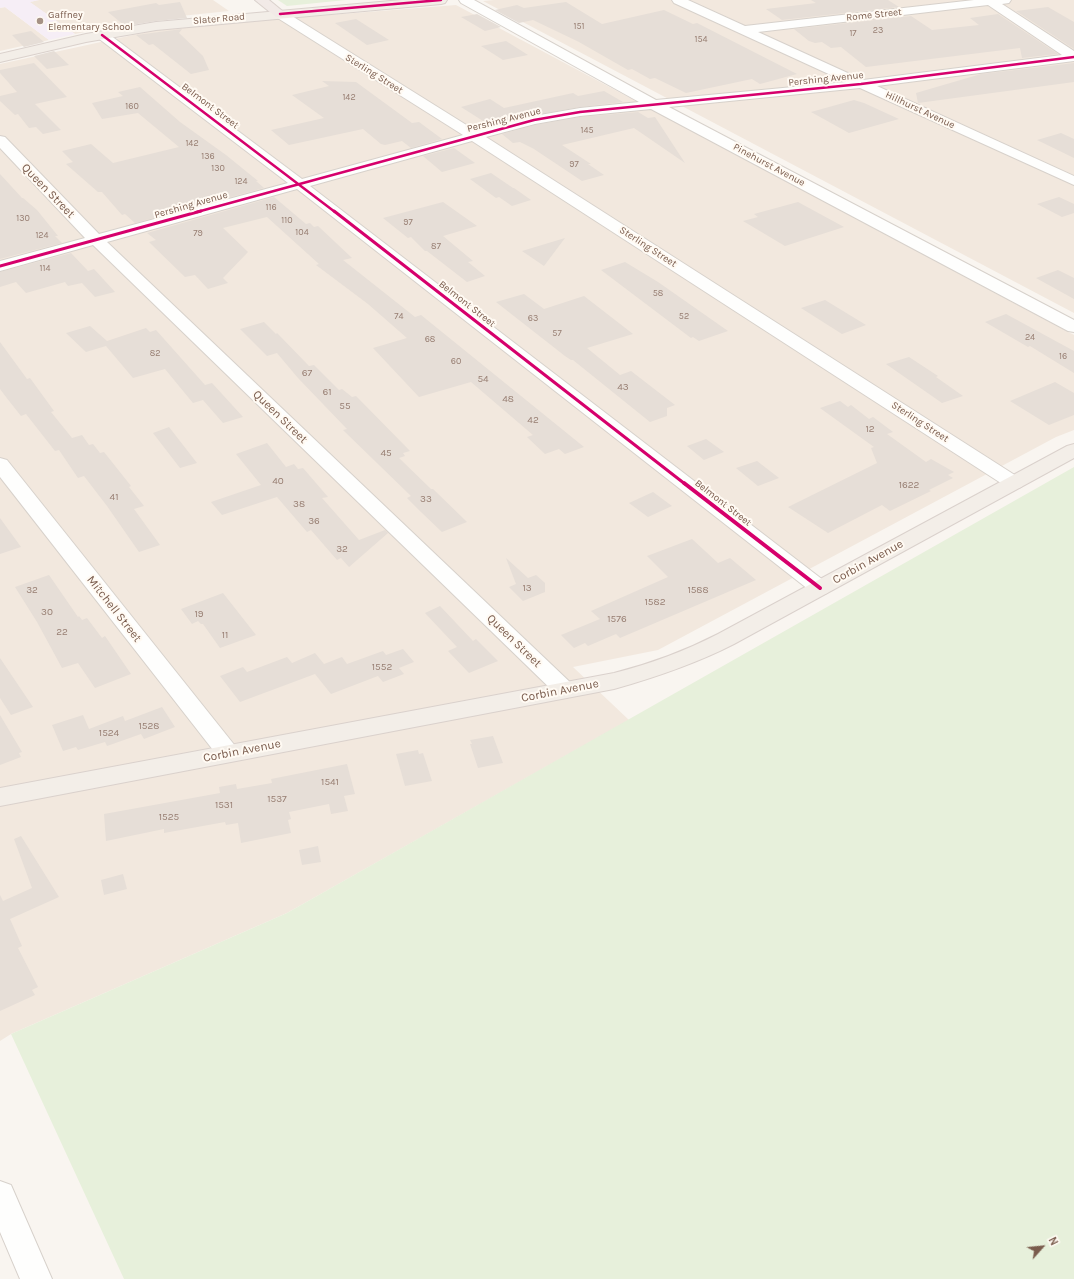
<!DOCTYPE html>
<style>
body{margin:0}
#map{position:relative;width:1074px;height:1279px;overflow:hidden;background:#f9f5f0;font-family:Karla,sans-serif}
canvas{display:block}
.north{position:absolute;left:1022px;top:1227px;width:40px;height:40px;-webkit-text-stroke:3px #fffaf3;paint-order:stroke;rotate:63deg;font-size:11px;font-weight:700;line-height:16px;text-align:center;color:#7a5c4d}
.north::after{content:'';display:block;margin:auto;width:14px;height:18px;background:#7a5c4d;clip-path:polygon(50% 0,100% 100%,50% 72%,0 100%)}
</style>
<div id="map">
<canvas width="1074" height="1279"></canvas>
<div class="north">N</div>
</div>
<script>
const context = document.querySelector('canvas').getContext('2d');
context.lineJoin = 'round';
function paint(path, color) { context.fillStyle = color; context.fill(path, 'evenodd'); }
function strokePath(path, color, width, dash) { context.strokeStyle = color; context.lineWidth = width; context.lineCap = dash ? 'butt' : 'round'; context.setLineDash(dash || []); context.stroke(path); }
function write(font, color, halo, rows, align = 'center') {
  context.font = font + ' Karla,sans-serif'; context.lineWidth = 4; context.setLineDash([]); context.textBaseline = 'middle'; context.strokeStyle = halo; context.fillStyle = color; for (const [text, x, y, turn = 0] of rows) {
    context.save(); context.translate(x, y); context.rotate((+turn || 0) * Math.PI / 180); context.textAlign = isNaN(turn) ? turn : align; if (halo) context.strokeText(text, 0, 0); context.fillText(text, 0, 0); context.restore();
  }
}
const residential = new Path2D(`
 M39 0H213L229 11 142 20 75 34 29 2Z
 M494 0H1074V313L483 1Z
 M456 5 1074 335V430L1056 437 658 650 573 667 629 720 287 913 11 1034 0 1041V64L165 28Z
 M5 7 49 40 0 51V8Z`);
const education = new Path2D(`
 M0 0H39L30 2 75 34 49 40 5 7 0 8Z`);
const green = new Path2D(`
 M278 0H346L287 6Z
 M1074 467V1279H124L11 1034 287 913Z`);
const building = new Path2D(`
 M811 0H888L899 7 782 20 766 9 816 3Z
 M180 2 187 18 156 21 125 26 108 12 156 3 159 5Z
 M566 2 602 24 664 10 693 24 697 23 797 74 760 84 752 79 686 93 655 78 650 79 632 69 628 70 579 42 533 20 519 23 495 10 517 5 524 8Z
 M1048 7 1074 22V49L1016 11Z
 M477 14 501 27 485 31 461 17Z
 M998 14 1058 54 1022 58 1020 48 866 67 841 47 831 48 822 42 815 43 809 41 794 29 911 16 932 30 979 25 970 18Z
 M356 19 389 40 367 45 335 23Z
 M182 29 179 33 203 56 209 70 191 74 153 44 149 45 136 35Z
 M31 31 44 42 24 47 12 35Z
 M506 41 528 55 503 60 481 46Z
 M54 51 69 65 47 69 34 56Z
 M34 63 67 97 35 104 61 130 43 134 36 127 29 128 18 114 15 115 0 101V96L17 92 0 73V70Z
 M1074 63V82L918 103 916 93 981 74Z
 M322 81 356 82 412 123 419 122 442 139 411 148 402 141 385 145 381 144 363 129 289 145 271 130 324 118 292 95 329 86Z
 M140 87 180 122 226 155 258 181H256L264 188 135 223 125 214 122 215 102 192H98L66 164 73 162 62 151 91 144 113 163 179 147 138 113 102 119 92 103 123 96 118 92Z
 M604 91 623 102 580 107 534 115 491 126 461 107 490 99 504 108 573 93 578 96Z
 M854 100 864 103 899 119 849 133 811 112Z
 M638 112 648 118 655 117 685 163 634 128 562 145 591 164H588L604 175 582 181 534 149 520 142 513 143 502 134 535 125 580 117Z
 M1061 133 1074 139V158L1037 140Z
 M454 148 475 163 442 172 423 156Z
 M491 173 513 188H514L531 200 512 206 499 197 496 198 470 179Z
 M0 174 22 198H23L37 210 58 236H55L62 243 0 259Z
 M274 197 306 224 310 223 314 227 318 226 352 258 343 260 415 317 421 315 584 447 565 454 559 449 545 454 527 437 533 435 471 382 419 397 373 348 407 338 368 304 316 265 319 264 267 217 223 228 248 252 223 278 228 283 208 289 195 275 185 277 149 242 156 240 147 233Z
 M1059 197 1074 204V213L1062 217 1037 204Z
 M443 202 477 226 443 236 473 261 468 262 485 276 467 282 427 251H425L411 237 408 238 383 218Z
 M798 202 844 227 785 246 743 221 758 217 754 214Z
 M565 238 544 266 522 251Z
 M71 253 88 271 94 269 115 292 95 297 82 283 68 286 65 282 26 293 16 282 0 287V272Z
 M625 262 658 282 728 331 699 341 693 337 691 338 601 270Z
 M1058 270 1074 278V299L1036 278Z
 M524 294 544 309 584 296 633 334 587 348 620 375 631 371 675 405 667 408V416L650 422 573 360H571L565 356 496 302Z
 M825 300 866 325 842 334 801 308Z
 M1006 314 1074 351V373L1030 346 1028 347 985 322Z
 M264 322 276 334 277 333 309 366 314 365 339 390 342 389 352 397 356 396 410 451 403 453 405 456 399 458 431 489H433L467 522 442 532 421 512 407 498 411 496 343 430 347 429 298 378 277 353 267 356 240 329Z
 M90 326 107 341 146 328 150 332 156 330 205 385 212 383 243 417 223 423 203 400 193 403 165 369 133 378 106 346 86 352 66 333Z
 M0 342 27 379 30 378 54 411 51 412 72 438 82 435 89 445 93 444 100 453 104 452 131 486 129 487 144 506 134 509 160 545 139 552 107 506 84 476 78 478 59 450 55 451 26 414 21 416 6 397 0 389Z
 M909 357 938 376 936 377 963 396 942 403 886 364Z
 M1055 382 1074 393V415L1049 425 1010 401Z
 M840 401 848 407 851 405 869 419 873 417 893 432 887 434 926 462 931 459 954 472 948 475 953 478 929 490 931 491 890 511 882 505 828 533 788 507 877 463 871 448 874 447 820 408Z
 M169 427 197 463 180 468 153 433Z
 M706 439 724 452 704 460 687 446Z
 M267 443 286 467 294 464 298 469 303 468 328 497 322 498 359 540 385 530 388 533 349 567 341 558 337 560 311 530 307 532 277 497 222 515 211 502 261 485 236 454Z
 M757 461 779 478 758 486 736 468Z
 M653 492 672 506 648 517 629 503Z
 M0 518 21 547 0 554Z
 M692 539 718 563 730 558 756 580 620 638 616 634 588 646 585 643 574 648 561 635 600 619 591 611 668 577 647 556Z
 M506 558 528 578 536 575 545 583V592L523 601 509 587 516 584Z
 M49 575 78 617 79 616 82 620 87 618 102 638 105 636 131 674 95 688 78 663 62 668 37 622 15 587Z
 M223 593 256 635 220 648 203 624H201L198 621 192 624 181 609Z
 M440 606 473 641 476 639 498 661 469 673 448 651 457 647 425 613Z
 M403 649 414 662 399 668 404 674 383 682 378 676 331 694 315 674 240 702 220 676 243 667 247 672 287 657 292 663 315 653 324 664 342 657 347 664 383 651 386 655Z
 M0 658 33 707 11 715 0 698Z
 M162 707 175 727 144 739 141 734 107 746 105 742 78 750 76 747 63 751 52 725 83 715 89 729 123 716 125 721Z
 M0 715 22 752 19 753 21 757 0 765Z
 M493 736 503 763 478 768 470 744H472L470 740Z
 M418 750 419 754 423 753 432 781 405 786 396 754Z
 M347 764 355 794 344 796 348 811 331 814 329 804 289 812 291 819 288 820 291 833 241 843 238 823 226 825 225 822 164 833V829L106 841 104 814 220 793 219 787 236 784 237 789 272 783 271 779Z
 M21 836 59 897 10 919 22 946 18 948 38 987 32 990 35 995 0 1011V895L3 901 32 888 14 839Z
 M318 846 321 862 302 865 299 850Z
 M123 874 127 889 104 895 101 880Z`);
const minor = new Path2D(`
 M459 0H474L656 100 846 82 674 3 672 0H688L745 26 974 0H1011L1009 3 1002 4 1074 51V61L877 86 1074 176V185L860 88 669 107 1074 320V332L1068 331 651 109 580 116 535 124 486 137 1021 479 1024 483 1021 487 1014 489 1007 487 472 141 310 186 827 583 831 588 827 593 820 595 813 593 297 189 107 242 573 685 576 690 573 695 565 698 557 695 93 245 0 271V261L85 238 0 148V136L5 137 99 234 288 183 98 38 96 35 98 32H106L302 179 463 135 276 17 274 14 276 11H284L476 131 534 116 580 108 639 102 461 3ZM988 5 1062 55 863 80 758 32Z
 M0 458 7 460 236 747 240 753 236 759 228 761 220 759 0 477Z
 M0 1181 11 1185 52 1279H20L0 1232Z`);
const major = new Path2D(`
 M402 0H447L445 3 441 4 156 30 86 42 0 62V54L86 34 156 22Z
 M1074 444V458L734 644C695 664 656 677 614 689L0 806V788L614 673C650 664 685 651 718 634L1067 446Z`);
const highway = new Path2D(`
 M255 0H269L286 14 284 17H276Z`);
const cyclewayFar2 = new Path2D(`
 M280 14 441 0
 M102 35 335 212
 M197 212 534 120 580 112 861 84 1074 57`);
const cyclewayFar1 = new Path2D(`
 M334 211 685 484
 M0 266 201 211`);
const cycleway = new Path2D(`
 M684 483 820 588`);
const markers = [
 [40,21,4,"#a69286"]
];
const farNumbernames = [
 ["151",579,26],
 ["23",878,30],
 ["17",853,33],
 ["154",701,39],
 ["142",349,97],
 ["160",132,106],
 ["145",587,130],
 ["142",192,143],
 ["136",208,156],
 ["97",574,164],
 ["130",218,168],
 ["124",241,181],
 ["116",271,207],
 ["130",23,218],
 ["110",287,220],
 ["97",408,222],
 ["104",302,232],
 ["79",198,233],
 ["124",42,235],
 ["87",436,246],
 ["114",45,268],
 ["58",658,293],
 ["74",399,316],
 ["52",684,316],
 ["63",533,318],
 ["57",557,333],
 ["24",1030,337],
 ["68",430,339],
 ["82",155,353],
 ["16",1063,356],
 ["60",456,361]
];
const farPoinames = [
 ["Gaffney",48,15],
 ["Elementary School",48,27]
];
const farStreetnames = [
 ["Rome Street",874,15,-6],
 ["Slater Road",219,19,-5],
 ["Sterling Street",374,74,32],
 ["Pershing Avenue",826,79,-6],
 ["Belmont Street",210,106,37],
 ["Hillhurst Avenue",920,110,25],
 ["Pershing Avenue",504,120,-14],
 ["Pinehurst Avenue",769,165,28],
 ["Pershing Avenue",191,205,-16],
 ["Sterling Street",648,247,33],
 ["Belmont Street",467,304,38],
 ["Sterling Street",920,422,33],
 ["Belmont Street",723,503,38]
];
const numberNames = [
 ["67",307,373],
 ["54",483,379],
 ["43",623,387],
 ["61",327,392],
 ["48",508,399],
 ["55",345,406],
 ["42",533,420],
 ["12",870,429],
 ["45",386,453],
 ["40",278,481],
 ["1622",909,485],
 ["41",114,497],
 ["33",426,499],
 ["38",299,504],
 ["36",314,521],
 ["32",342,549],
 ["13",527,588],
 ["32",32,590],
 ["1588",698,590],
 ["1582",655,602],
 ["30",47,612],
 ["19",199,614],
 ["1576",617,619],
 ["22",62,632],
 ["11",225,635],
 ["1552",382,667],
 ["1528",149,726],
 ["1524",109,733],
 ["1541",330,782],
 ["1537",277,799],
 ["1531",224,805],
 ["1525",169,817]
];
const streetNames = [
 ["Queen Street",48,191,46],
 ["Queen Street",280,417,44],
 ["Corbin Avenue",868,562,-29],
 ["Mitchell Street",114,609,52],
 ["Queen Street",514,641,44],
 ["Corbin Avenue",560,691,-11],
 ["Corbin Avenue",242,751,-11]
];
paint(residential, '#f2e8de');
paint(education, '#f6eef6');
paint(green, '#e7f0db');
paint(building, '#e6ded7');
strokePath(minor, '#d7d1cb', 2);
strokePath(major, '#dad1cc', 2);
strokePath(highway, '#dad1cc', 2);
paint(minor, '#fefefd');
paint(major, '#f3eee8');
paint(highway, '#f2eae7');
strokePath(cyclewayFar2, '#d6006c', 2.5);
strokePath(cyclewayFar1, '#d6006c', 3);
strokePath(cycleway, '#d6006c', 4);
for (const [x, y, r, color] of markers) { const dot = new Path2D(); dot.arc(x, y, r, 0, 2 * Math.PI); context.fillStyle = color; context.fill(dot); strokePath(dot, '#fffaf3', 1.5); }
write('9px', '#977e72', null, farNumbernames);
write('10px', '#7a5c4d', '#fffaf3', farPoinames, 'left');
write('10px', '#7a5c4d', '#fffaf3', farStreetnames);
write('10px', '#977e72', null, numberNames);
write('12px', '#7a5c4d', '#fffaf3', streetNames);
</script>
